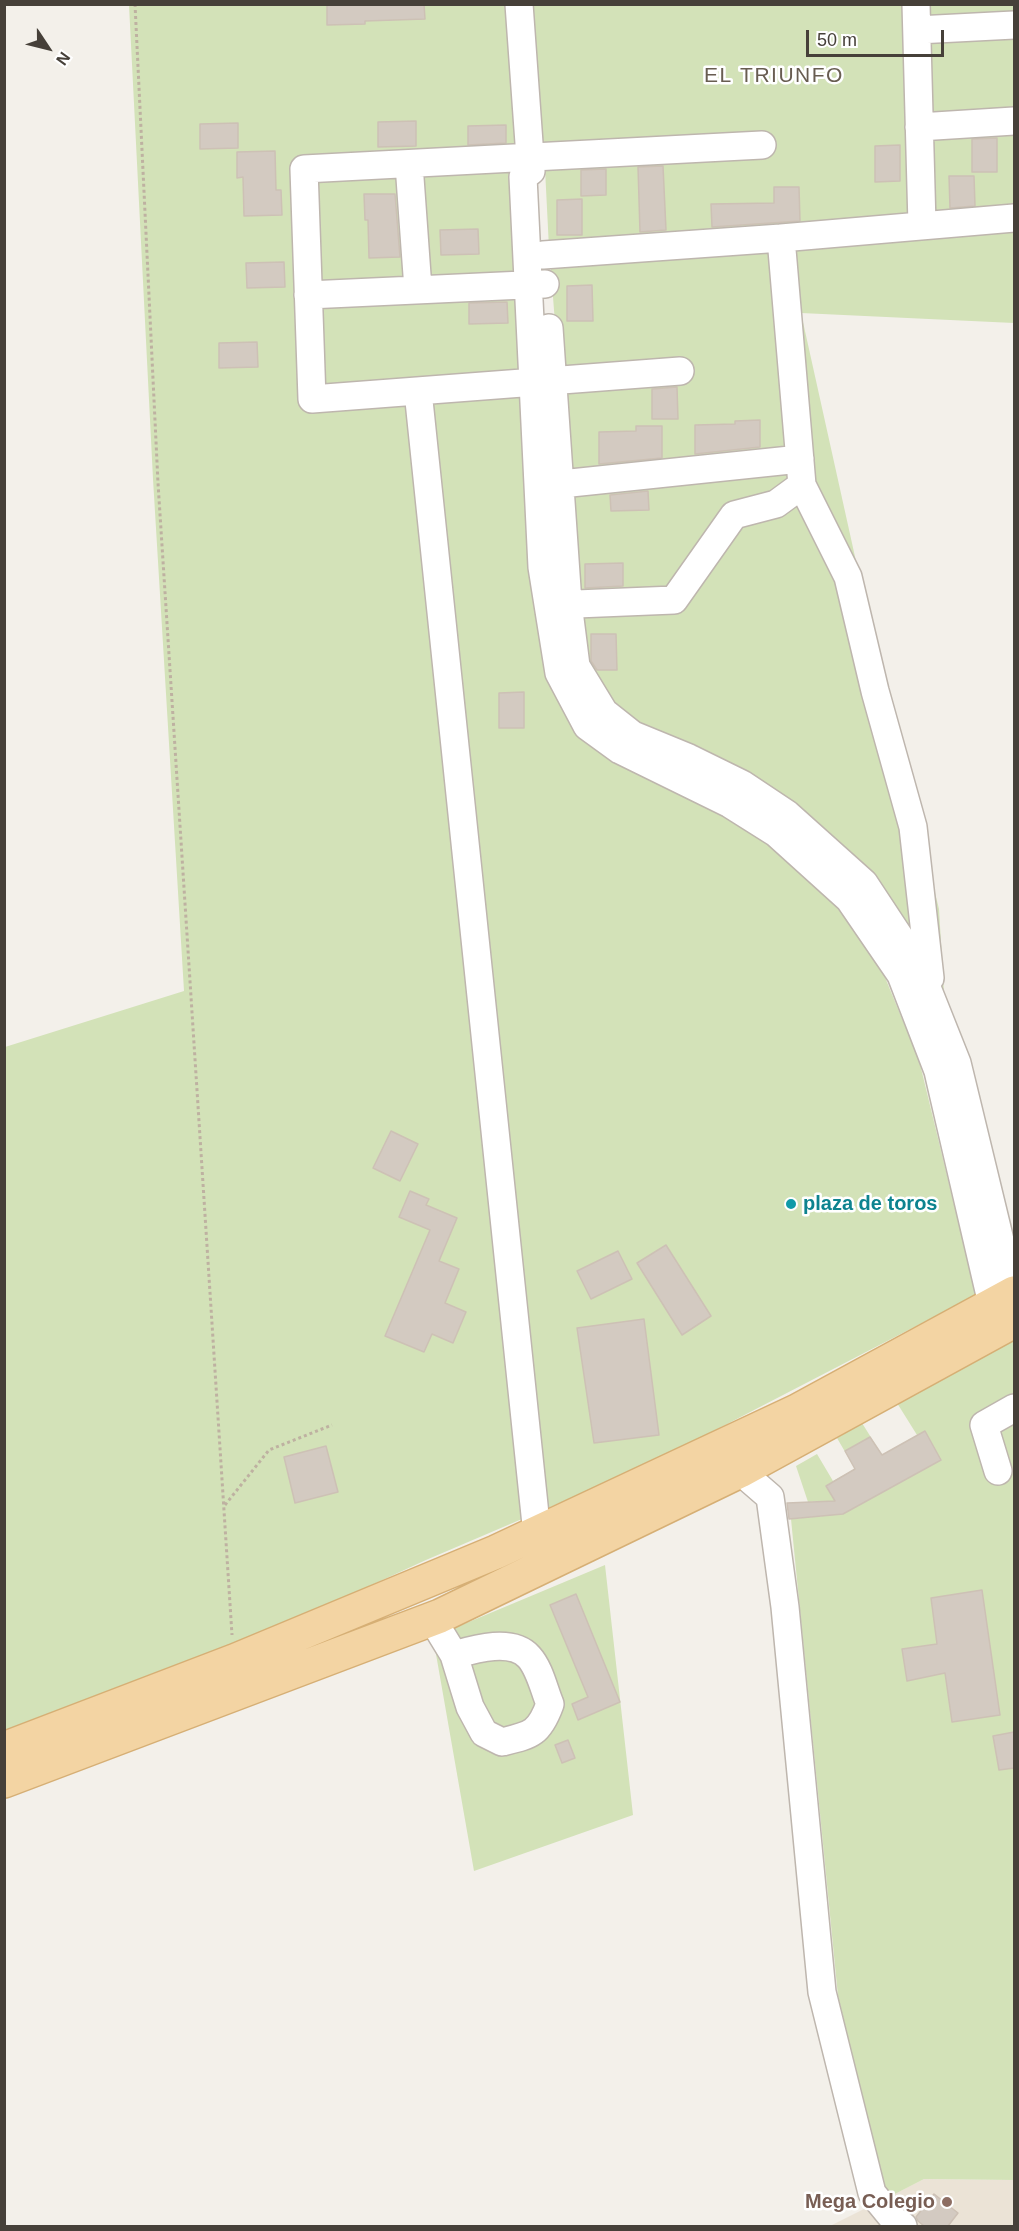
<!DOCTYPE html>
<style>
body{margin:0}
#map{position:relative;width:1019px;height:2231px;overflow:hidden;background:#f3f0ea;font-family:Arial,sans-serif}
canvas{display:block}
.frame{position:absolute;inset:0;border:6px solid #464039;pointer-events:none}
.north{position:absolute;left:18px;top:18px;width:60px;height:60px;-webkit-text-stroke:4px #fff;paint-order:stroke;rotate:125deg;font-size:16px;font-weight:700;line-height:24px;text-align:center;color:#464039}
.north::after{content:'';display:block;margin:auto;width:21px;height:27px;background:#464039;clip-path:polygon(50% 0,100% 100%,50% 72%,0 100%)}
.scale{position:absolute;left:806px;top:30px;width:138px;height:27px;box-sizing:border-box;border:3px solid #464039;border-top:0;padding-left:8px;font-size:18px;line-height:21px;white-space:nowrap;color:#464039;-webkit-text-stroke:4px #fff;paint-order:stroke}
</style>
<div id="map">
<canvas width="1019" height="2231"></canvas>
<div class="frame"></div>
<div class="north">N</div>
<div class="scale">50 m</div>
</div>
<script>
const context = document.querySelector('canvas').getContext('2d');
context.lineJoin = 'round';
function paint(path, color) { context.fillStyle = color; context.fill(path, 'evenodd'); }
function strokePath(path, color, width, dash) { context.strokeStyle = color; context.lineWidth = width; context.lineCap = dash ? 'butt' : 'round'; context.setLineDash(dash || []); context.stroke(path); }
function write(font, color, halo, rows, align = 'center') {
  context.font = font + ' Arial,sans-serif'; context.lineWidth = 5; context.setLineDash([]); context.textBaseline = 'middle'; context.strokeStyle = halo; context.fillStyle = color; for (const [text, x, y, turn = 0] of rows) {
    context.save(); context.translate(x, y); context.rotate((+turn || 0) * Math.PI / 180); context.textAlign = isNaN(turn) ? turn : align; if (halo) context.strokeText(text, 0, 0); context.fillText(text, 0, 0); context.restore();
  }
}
const education = new Path2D(`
 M924 2179 1014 2180V2226H830Z`);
const green = new Path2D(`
 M129 5H514L525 153 290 167 300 297 301 403 522 390 536 620 550 680 716 808 783 853 853 924 882 970 919 1060 976 1295 646 1466 426 1560 226 1652 5 1734V1047L184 991 153 479Z
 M530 5H1014V212L549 248 544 149Z
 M518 166 524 279 422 285 414 169Z
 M405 170 414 285 308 291 299 177Z
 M1014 223V323L801 313 881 674 939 909 944 993 890 906 621 720 587 666 576 608 675 604 736 518 806 487 786 243Z
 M777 244 796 455 567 479 550 258Z
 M520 294 525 381 309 396 310 301Z
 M796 463 798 483 730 511 670 594 575 599 567 488Z
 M1014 1337V2180L924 2179 887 2198 838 1996 791 1519 823 1516 822 1501 808 1502 796 1466 817 1454 833 1481 855 1469 837 1438 862 1423 882 1455 917 1435 897 1403Z
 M605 1565 633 1815 474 1871 433 1637Z`);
const building = new Path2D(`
 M327 4H424L425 19 365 21V24L327 25Z
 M416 121V146L378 147V122Z
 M238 123V148L200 149V124Z
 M506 125V143L468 145V126Z
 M997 138V172H972V139Z
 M900 145V181L875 182V146Z
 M275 151 276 190H281L282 215 244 216 243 177 237 178V152Z
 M663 166 666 230 640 232 638 167Z
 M606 169V195L581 196V170Z
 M949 176H974L975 206 950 208Z
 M774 187H799L800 221 712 227 711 204 774 203Z
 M364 194H395L400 257 369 258 368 220H365Z
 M582 199V235H557V200Z
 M478 229 479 254 441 255 440 230Z
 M284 262 285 287 247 288 246 263Z
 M592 285 593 321H567V286Z
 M507 302 508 323 469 324V303Z
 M257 342 258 367 219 368V343Z
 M677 387 678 419H652V389Z
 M760 420V447L695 454V425L735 424V421Z
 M636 426H662V458L599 464V432L636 431Z
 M648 491 649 510 611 511 610 495Z
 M623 563V586L585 588V564Z
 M591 634H616L617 670H597L591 661Z
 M524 692V728H499V693Z
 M391 1131 418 1144 400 1181 373 1168Z
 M410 1191 429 1199 426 1205 457 1218 439 1261 459 1269 445 1303 466 1312 453 1343 432 1334 424 1352 385 1336 430 1230 399 1217Z
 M666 1245 711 1316 682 1335 637 1263Z
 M618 1251 632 1279 591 1299 577 1271Z
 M644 1319 659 1435 594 1443 577 1328Z
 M925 1431 941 1460 843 1514 789 1519 787 1503 835 1501 826 1486 855 1469 845 1451 870 1437 882 1455Z
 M326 1446 338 1492 295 1503 284 1457Z
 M982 1590 1000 1715 952 1722 945 1673 907 1681 902 1649 937 1644 931 1598Z
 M576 1594 620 1702 578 1720 572 1704 588 1697 550 1605Z
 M1014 1732V1768L999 1770 993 1736Z
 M568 1740 575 1758 562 1763 555 1745Z
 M934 2194 958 2213 948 2226H924L918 2221 916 2217Z`);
const path = new Path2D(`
 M135 4 158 483 232 1635
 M225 1505 269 1450 332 1425`);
const minor = new Path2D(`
 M519 4 531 171
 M916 4 922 225
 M917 30 1014 25
 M919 127 1014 121
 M409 164 418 289
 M531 171 523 177 542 567 559 673 587 726 620 750 730 804 776 833 849 899 901 975 938 1071 992 1304
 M781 238 802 485 848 577 875 691 913 827 930 978
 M543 255 781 238 1014 218
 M308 295 545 284
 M549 328 568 603 576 666 604 712 633 735 689 758 742 784 787 814 864 883 918 965 957 1063 1013 1294
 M680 371 312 399 304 169 762 145
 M418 391 537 1534
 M542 486 800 459
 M552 605 674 600 734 515 776 504 802 485
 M740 1471 770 1497 785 1607 822 1992 872 2193 895 2221 903 2226
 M998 1471 984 1425 1014 1408
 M432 1619 454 1655 470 1707 484 1733 502 1742C531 1735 539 1734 550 1704 544 1690 540 1669 529 1657 512 1638 475 1649 454 1655`);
const major = new Path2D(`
 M4 1749 234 1661 496 1552 797 1411 1014 1293
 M4 1781 440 1616 740 1471 1014 1321`);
const markers = [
 [791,1204,6,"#0f9aa8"],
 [947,2202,6,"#8d6e63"]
];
const cultureNames = [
 ["plaza de toros",803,1204]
];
const educationNames = [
 ["Mega Colegio",935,2202]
];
const neighbourhoodNames = [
 ["EL TRIUNFO",774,76]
];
paint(education, '#ebe3d6');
paint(green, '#d3e2b8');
paint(building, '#d3cac1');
strokePath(building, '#cdc1b5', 1.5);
strokePath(minor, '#beb6ae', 30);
strokePath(major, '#d6af75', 36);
strokePath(path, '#beb1a1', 3, [3, 3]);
strokePath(minor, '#fff', 27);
strokePath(major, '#f3d4a3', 33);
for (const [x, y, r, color] of markers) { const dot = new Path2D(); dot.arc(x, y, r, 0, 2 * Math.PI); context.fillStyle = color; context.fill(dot); strokePath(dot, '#fff', 2); }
write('bold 20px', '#0d838f', '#fff', cultureNames, 'left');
write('bold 20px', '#785e54', '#fff', educationNames, 'right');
context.letterSpacing = '1.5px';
write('21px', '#685d51', '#fff', neighbourhoodNames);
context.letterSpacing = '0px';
</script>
